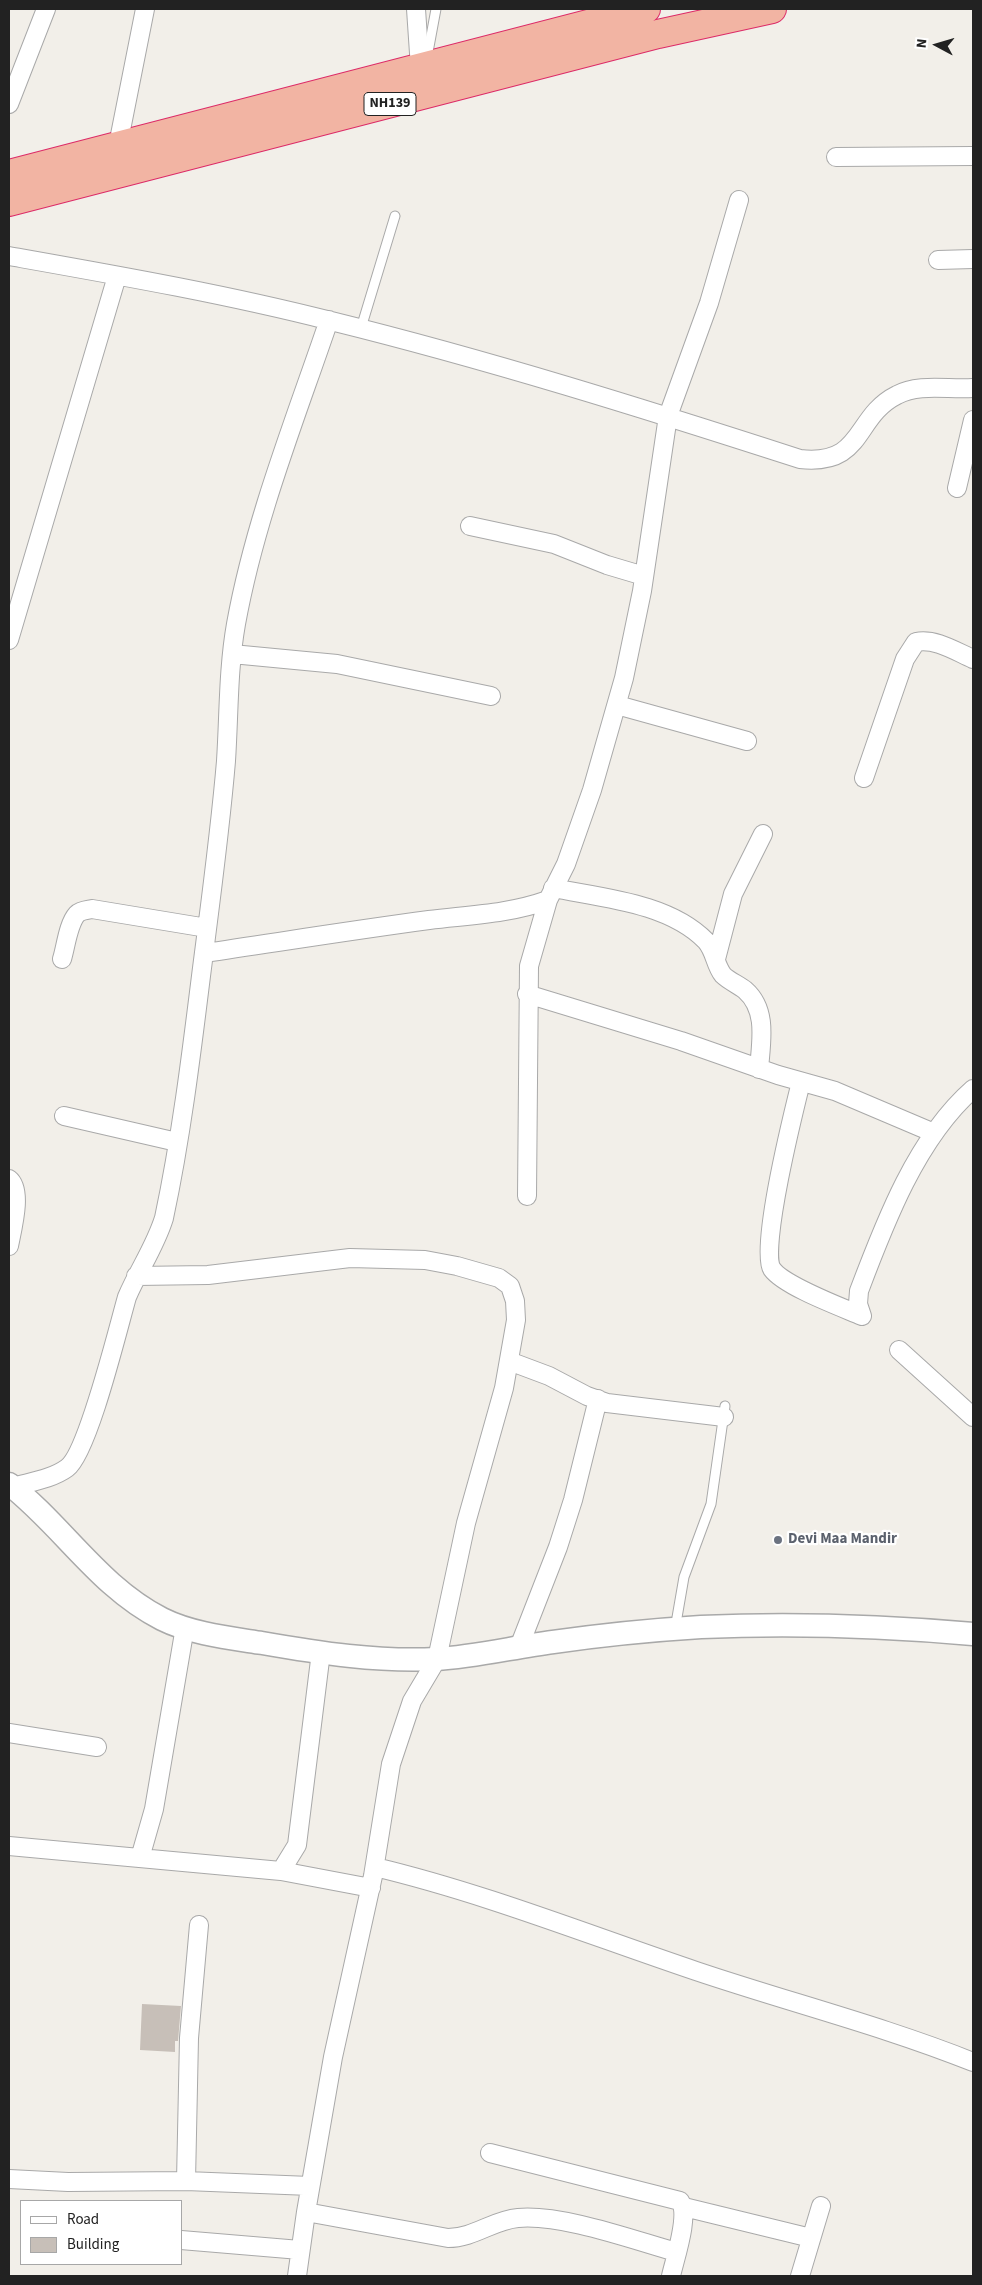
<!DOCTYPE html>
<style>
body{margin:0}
#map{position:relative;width:982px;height:2285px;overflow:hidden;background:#f2efe9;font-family:"Source Sans 3",sans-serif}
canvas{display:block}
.frame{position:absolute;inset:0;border:10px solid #222;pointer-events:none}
.legend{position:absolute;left:20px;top:2200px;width:162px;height:65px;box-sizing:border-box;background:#fff;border:1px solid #a7a7a7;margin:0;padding:6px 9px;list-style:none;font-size:15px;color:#222}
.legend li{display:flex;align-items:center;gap:10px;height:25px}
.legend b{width:25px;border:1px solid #a7a7a7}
.north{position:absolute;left:912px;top:20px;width:50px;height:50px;-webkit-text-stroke:4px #fff;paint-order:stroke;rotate:276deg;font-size:14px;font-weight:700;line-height:20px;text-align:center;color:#222}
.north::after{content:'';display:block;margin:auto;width:18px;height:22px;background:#222;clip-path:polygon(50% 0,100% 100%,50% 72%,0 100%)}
</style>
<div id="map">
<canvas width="982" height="2285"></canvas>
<div class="frame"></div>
<ul class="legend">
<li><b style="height:6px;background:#fff"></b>Road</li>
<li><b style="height:14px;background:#c7bfb8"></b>Building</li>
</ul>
<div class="north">N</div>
</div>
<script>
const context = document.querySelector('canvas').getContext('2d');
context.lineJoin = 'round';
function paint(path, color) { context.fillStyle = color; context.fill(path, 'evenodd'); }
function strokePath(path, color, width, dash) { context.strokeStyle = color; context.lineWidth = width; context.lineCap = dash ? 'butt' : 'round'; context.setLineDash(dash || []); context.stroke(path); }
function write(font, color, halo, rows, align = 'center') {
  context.font = font + ' "Source Sans 3",sans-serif'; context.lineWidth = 4.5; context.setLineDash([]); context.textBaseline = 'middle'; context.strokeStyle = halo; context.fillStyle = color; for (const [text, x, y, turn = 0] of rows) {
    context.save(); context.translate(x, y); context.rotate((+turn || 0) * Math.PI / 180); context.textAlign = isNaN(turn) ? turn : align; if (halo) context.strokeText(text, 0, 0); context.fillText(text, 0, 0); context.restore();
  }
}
const building = new Path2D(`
 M142 2004 181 2006 178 2041H175V2052L140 2050Z`);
const service = new Path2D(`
 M426 63 436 9
 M361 328 395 216
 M675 1629 684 1577 711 1504 725 1406`);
const minor = new Path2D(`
 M416 9 420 68 424 75
 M9 104 46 9
 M118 145 145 9
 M836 157 973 156
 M9 256C116 275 225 294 331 321 489 360 645 409 800 459 865 466 853 417 897 395 919 383 949 390 973 388
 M938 260 973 259
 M957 488 973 420
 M470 526 554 544 607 565 644 576
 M9 640 117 276
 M232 654 337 664 491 696
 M617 705 747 741
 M864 778 905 659 916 642C935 638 955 651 973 659
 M553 888C603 898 669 903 706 941 715 951 715 965 723 975 729 981 739 985 745 990 768 1010 761 1042 759 1069
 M204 953C279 942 354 930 429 920 470 915 509 914 548 900L566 864 592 790 624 678 642 591 668 416 709 303 739 200
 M62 959C66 946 68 924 77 914 81 910 87 910 92 909L207 928
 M716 959 733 894 763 834
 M527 994 681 1041 778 1075 835 1091 934 1133
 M801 1082C794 1110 759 1250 772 1269 784 1286 841 1307 862 1316
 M64 1116 177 1142
 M9 1179C23 1190 12 1230 9 1246
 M527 1196 529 966 548 900
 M136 1276 208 1275 350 1258 425 1260 457 1266 499 1278 510 1286 515 1301 516 1320 504 1388 466 1523 437 1659 412 1701 391 1764 373 1876 333 2057 306 2212 297 2276
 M862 1316 858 1304 859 1291C885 1222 917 1138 973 1089
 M899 1350 973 1417
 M509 1361 549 1376 587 1396 607 1403 724 1417
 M13 1487C30 1482 52 1479 67 1468 88 1453 118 1328 127 1297 139 1269 155 1247 164 1218 181 1138 191 1057 201 976 210 905 220 833 226 761 229 715 228 669 236 624 255 519 295 420 329 320
 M519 1647 558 1547 573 1500 598 1399
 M9 1733 97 1747
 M9 1846 281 1871 297 1845 321 1652
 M140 1858 154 1809 185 1627
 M375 1867C484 1893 589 1935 696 1971 788 2002 883 2026 973 2062
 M281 1871 371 1888
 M490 2153 680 2201C690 2215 675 2258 671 2276
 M9 2179 68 2182 186 2181 310 2186
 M186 2181 189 2038 199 1925
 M684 2207 811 2238
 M306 2212 448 2238C474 2238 493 2220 518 2218 562 2214 633 2240 676 2252
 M181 2240 300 2250
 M800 2276 821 2206`);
const tertiary = new Path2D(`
 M9 1484C63 1526 99 1587 162 1619 192 1634 230 1638 262 1643 319 1653 378 1662 436 1659 475 1657 514 1647 553 1642 602 1635 652 1630 701 1627 792 1623 883 1626 973 1634`);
const trunk = new Path2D(`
 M9 174 646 9
 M9 202 658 34 772 9`);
const markers = [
 [778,1540,5,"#6b7280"]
];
const shields = [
 [390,104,52]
];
const shieldNames = [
 ["NH139",390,104]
];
const worshipNames = [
 ["Devi Maa Mandir",788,1540]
];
paint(building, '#c7bfb8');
strokePath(service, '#a9a9a9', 11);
strokePath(minor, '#a9a9a9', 20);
strokePath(tertiary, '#a9a9a9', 25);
strokePath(trunk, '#dc2a67', 30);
strokePath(service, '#fff', 9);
strokePath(minor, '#fff', 18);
strokePath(tertiary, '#fff', 22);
strokePath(trunk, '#f2b4a3', 28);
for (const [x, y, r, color] of markers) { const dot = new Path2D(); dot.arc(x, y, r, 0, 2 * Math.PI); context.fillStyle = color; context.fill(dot); strokePath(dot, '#fff', 2); }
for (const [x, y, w] of shields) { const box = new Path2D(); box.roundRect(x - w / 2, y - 11.5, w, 23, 4); context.fillStyle = '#fff'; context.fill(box); strokePath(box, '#222', 1); }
write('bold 14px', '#222', null, shieldNames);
write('bold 15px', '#5b616d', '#fff', worshipNames, 'left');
</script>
